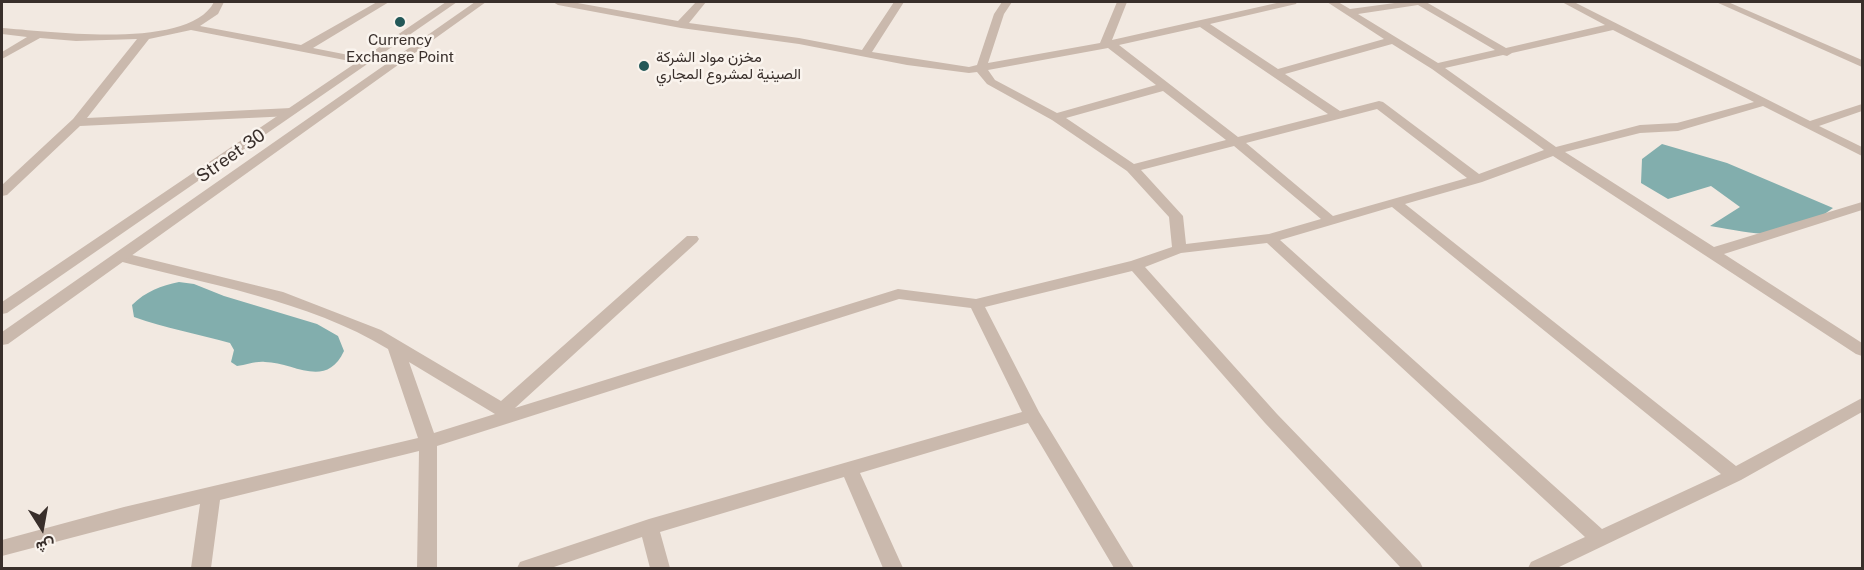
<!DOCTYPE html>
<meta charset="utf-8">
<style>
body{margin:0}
#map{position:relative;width:1864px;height:570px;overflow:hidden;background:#f2e9e1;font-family:"Public Sans",Vazirmatn,sans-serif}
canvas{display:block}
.frame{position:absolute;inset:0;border:3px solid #392f2b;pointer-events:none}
.north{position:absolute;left:12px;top:498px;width:60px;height:60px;-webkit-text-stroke:4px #faf4ee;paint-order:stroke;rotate:169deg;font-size:16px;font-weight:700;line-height:24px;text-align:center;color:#392f2b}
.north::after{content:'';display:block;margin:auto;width:21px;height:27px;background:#392f2b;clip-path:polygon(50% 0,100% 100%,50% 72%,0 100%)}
</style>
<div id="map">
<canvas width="1864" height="570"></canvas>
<div class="frame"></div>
<div class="north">ش</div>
</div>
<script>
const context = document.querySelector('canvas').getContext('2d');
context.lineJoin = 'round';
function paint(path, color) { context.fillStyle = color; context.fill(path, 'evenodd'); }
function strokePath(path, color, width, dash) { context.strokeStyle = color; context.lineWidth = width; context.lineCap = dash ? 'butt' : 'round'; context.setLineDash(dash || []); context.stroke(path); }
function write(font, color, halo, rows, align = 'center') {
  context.font = font + ' "Public Sans",Vazirmatn,sans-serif'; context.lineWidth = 5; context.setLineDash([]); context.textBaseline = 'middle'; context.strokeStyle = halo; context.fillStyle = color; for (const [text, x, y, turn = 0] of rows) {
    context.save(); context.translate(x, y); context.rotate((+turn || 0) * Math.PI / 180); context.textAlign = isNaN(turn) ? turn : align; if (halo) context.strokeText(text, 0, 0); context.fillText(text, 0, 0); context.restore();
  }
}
const water = new Path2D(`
 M1662 144 1727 163 1833 208C1785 244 1765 235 1710 226L1740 207 1711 186 1668 199 1641 183 1642 159Z
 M179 282 194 284 224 296 317 324 338 336 344 351C326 390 293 362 265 362 256 361 246 365 237 366L231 362 234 350 230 343C198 334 165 328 134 317L132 305C146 291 161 286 179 282Z`);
const minor = new Path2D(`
 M214 2H224L218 14 200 26 301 45 377 2H389L313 48 369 59 371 61 365 64 191 30 149 39 87 118 291 108 297 112 291 116 80 126 7 195 2 196V185L73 119 137 39 76 41 40 38 2 59V52L27 37 2 34V28C48 31 189 51 214 2Z
 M553 2H572L678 21 696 2H706L689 23 799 38 862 50 894 2H904L872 52 969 67 977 65 994 14 1002 2H1012L1004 14 988 63 1100 43 1117 2H1127L1112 40 1281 2H1297L1296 4 1210 24 1278 69 1384 39 1327 2H1338L1350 9 1402 2H1426L1506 48 1605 25 1562 2H1574L1810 121 1862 104V111L1819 126 1862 147V156L1763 106 1678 131 1640 133 1565 152 1714 247 1862 202V210L1724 254 1862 343V356L1856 354 1553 156 1482 182 1405 204 1736 466 1862 398V412L1741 480 1557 568H1528L1531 562 1585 537 1267 243 1181 253 1145 267 1277 414 1420 562 1423 568H1401L1265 423 1132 271 985 307 1039 412 1134 568H1114L1028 423 860 473 903 568H883L844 477 660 532 670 568H650L642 537 551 568H517L520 562 649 519 1022 412 971 308 899 299 437 446V568H417L419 451 220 500 211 568H191L200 504 2 556V540L124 507 418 438 388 349C308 300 205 284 115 260L113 257 115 254 120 252 283 292 381 330 501 401 687 236H697L699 239 697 242 515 408 898 289 976 299 1131 261 1172 247 1169 217 1127 171 1052 120 987 84 977 72 969 73 907 65 799 44 681 28 558 5ZM1418 5 1495 50 1438 63 1358 14ZM1200 27 1328 114 1238 137 1119 45ZM1613 30 1754 102 1677 123 1640 125 1556 147 1445 68 1503 55 1507 56 1512 53ZM1392 44 1432 69 1544 150 1479 174 1383 102 1379 101 1340 111 1285 74ZM1108 48 1156 85 1057 113 995 80 988 70ZM1163 91 1226 140 1134 164 1066 118ZM1377 109 1467 178 1333 216 1246 143ZM1234 146 1321 219 1269 234 1186 244 1183 216 1141 170ZM1392 207 1721 474 1602 529 1280 240ZM409 362 495 414 434 433Z
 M1716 2H1728L1862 60V67Z`);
const tertiary = new Path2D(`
 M446 2H457L7 313 2 314V302Z
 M475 2H486L8 344 2 345V332Z`);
const markers = [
 [400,22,6,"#235858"],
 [644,66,6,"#235858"]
];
const farPoinames = [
 ["Currency",400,40],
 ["Exchange Point",400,57],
 ["مخزن مواد الشركة",656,57,"left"],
 ["الصينية لمشروع المجاري",656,74,"left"]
];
const streetNames = [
 ["Street 30",231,156,-35]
];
paint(water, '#82aead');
paint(minor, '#cab9ad');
paint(tertiary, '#cab9ad');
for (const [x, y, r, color] of markers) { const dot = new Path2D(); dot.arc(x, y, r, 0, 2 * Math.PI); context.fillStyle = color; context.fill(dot); strokePath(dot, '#faf4ee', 2); }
write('15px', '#392f2b', '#faf4ee', farPoinames);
write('18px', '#392f2b', '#faf4ee', streetNames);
</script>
